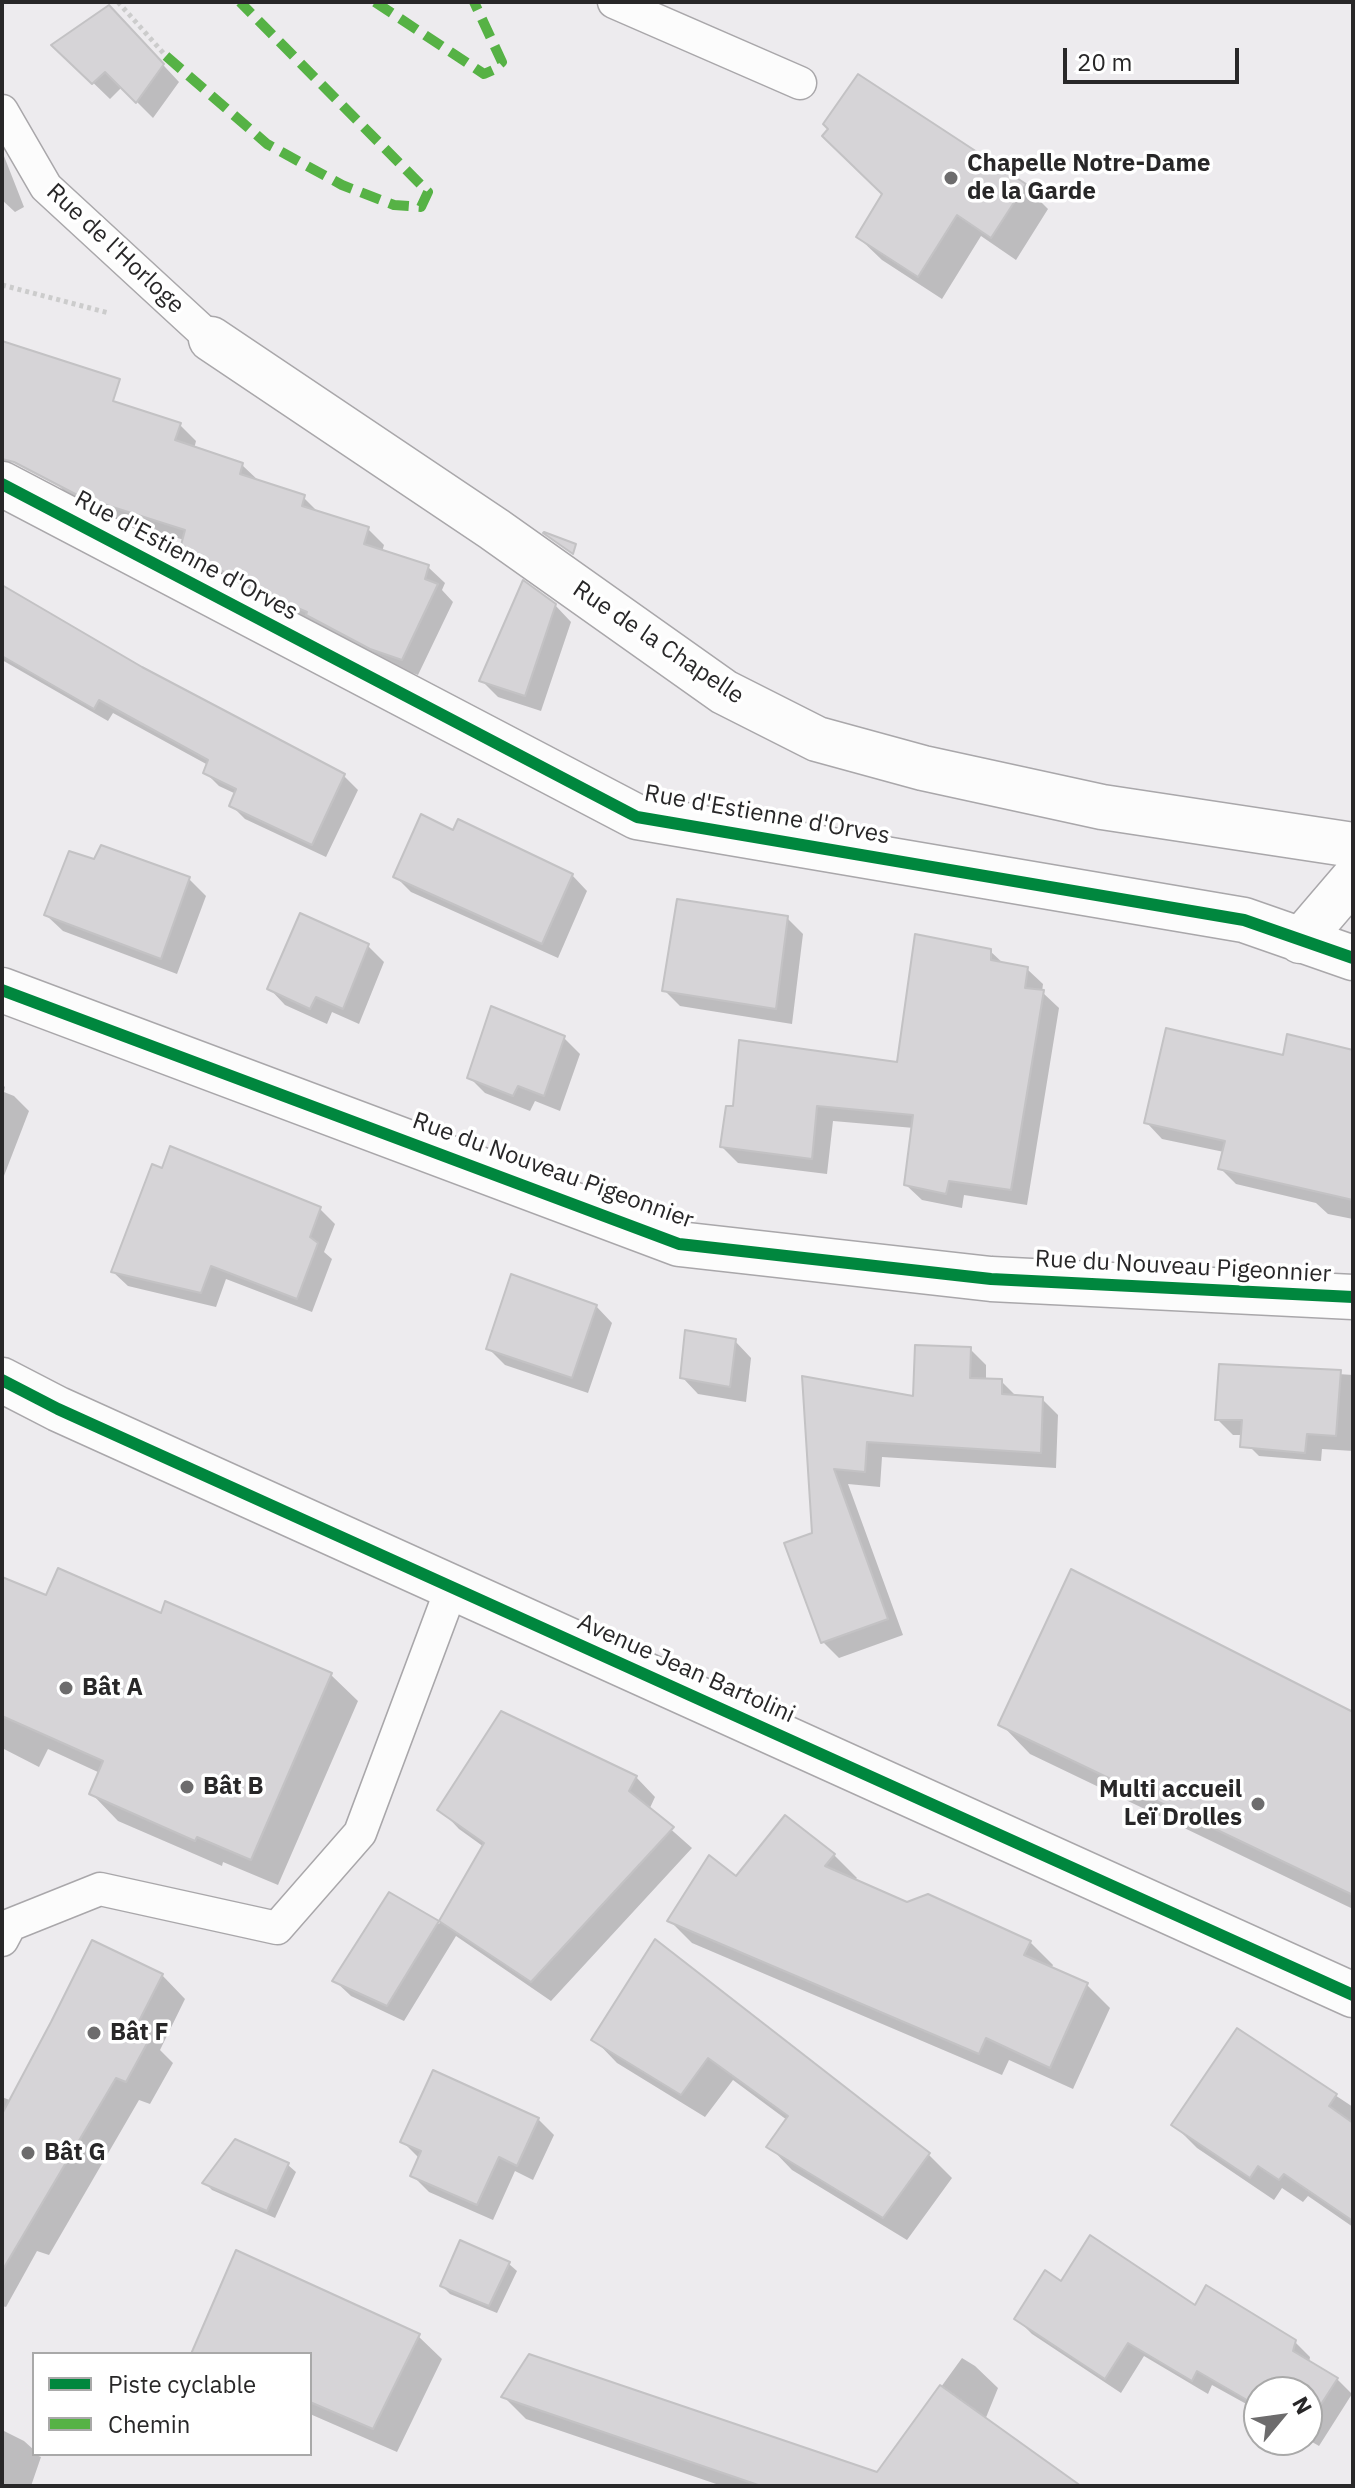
<!DOCTYPE html>
<meta charset="utf-8">
<style>
body{margin:0}
#map{position:relative;width:1355px;height:2488px;overflow:hidden;background:#edebee;font-family:"IBM Plex Sans",sans-serif}
canvas{display:block}
.frame{position:absolute;inset:0;border:4px solid #282728;pointer-events:none}
.legend{position:absolute;left:32px;top:2352px;width:280px;height:104px;box-sizing:border-box;background:#fff;border:2px solid #a9a9a9;margin:0;padding:10px 14px;list-style:none;font-size:24px;color:#282728}
.legend li{display:flex;align-items:center;gap:16px;height:40px}
.legend b{width:40px;border:2px solid #a9a9a9}
.north{position:absolute;left:1243px;top:2376px;width:80px;height:80px;box-sizing:border-box;background:#fff;border:2px solid #a9a9a9;border-radius:50%;rotate:61deg;font-size:22px;font-weight:700;line-height:32px;text-align:center;color:#282728}
.north::after{content:'';display:block;margin:auto;width:28px;height:36px;background:#6d6c6d;clip-path:polygon(50% 0,100% 100%,50% 72%,0 100%)}
.scale{position:absolute;left:1063px;top:48px;width:176px;height:36px;box-sizing:border-box;border:4px solid #282728;border-top:0;padding-left:10px;font-size:24px;line-height:28px;white-space:nowrap;color:#282728;-webkit-text-stroke:6px #fff;paint-order:stroke}
</style>
<div id="map">
<canvas width="1355" height="2488"></canvas>
<div class="frame"></div>
<ul class="legend">
<li><b style="height:10px;background:#00873e"></b>Piste cyclable</li>
<li><b style="height:10px;background:#56b245"></b>Chemin</li>
</ul>
<div class="north">N</div>
<div class="scale">20 m</div>
</div>
<script>
const context = document.querySelector('canvas').getContext('2d');
context.lineJoin = 'round';
function paint(path, color) { context.fillStyle = color; context.fill(path, 'evenodd'); }
function strokePath(path, color, width, dash) { context.strokeStyle = color; context.lineWidth = width; context.lineCap = dash ? 'butt' : 'round'; context.setLineDash(dash || []); context.stroke(path); }
function write(font, color, halo, rows, align = 'center') {
  context.font = font + ' "IBM Plex Sans",sans-serif'; context.lineWidth = 7; context.setLineDash([]); context.textBaseline = 'middle'; context.strokeStyle = halo; context.fillStyle = color; for (const [text, x, y, turn = 0] of rows) {
    context.save(); context.translate(x, y); context.rotate((+turn || 0) * Math.PI / 180); context.textAlign = isNaN(turn) ? turn : align; if (halo) context.strokeText(text, 0, 0); context.fillText(text, 0, 0); context.restore();
  }
}
const shadow = new Path2D(`
 M125 24 179 82 153 118 122 87 110 99 54 45Z
 M859 77 1025 186 1048 209 1016 260 981 236 942 299 882 260 858 237 884 194 831 129Z
 M2 151 24 207 15 212 2 200Z
 M180 425 196 441 194 449 242 465 260 482 303 497 320 514 368 529 384 545 382 552 428 567 445 583 442 590 453 602 418 675 389 665 325 631 319 625 290 613 198 565 182 548 184 540 99 513 71 498 55 482Z
 M555 605 571 622 541 711 498 697 481 680Z
 M2 613 141 669 344 776 358 790 326 857 245 819 231 805 236 794 219 786 205 772 208 765 113 713 108 721 2 660Z
 M454 833 572 875 587 891 558 958 411 892 396 877Z
 M102 848 189 879 206 896 177 974 63 931 46 915 95 861Z
 M787 918 803 934 792 1024 680 1006 664 990Z
 M368 946 384 962 359 1024 332 1012 327 1024 285 1005 269 988Z
 M990 951 1004 964 1027 969 1043 984 1042 992 1059 1008 1027 1205 964 1195 962 1208 922 1200 906 1185 914 1128 833 1121 827 1174 738 1163 722 1147 899 1064Z
 M564 1038 580 1054 560 1111 535 1101 530 1111 485 1093 469 1077Z
 M1353 1052V1219L1328 1214 1316 1203 1236 1184 1220 1168 1224 1152 1162 1139 1147 1123 1284 1057Z
 M2 1084 5 1087 4 1092 14 1096 29 1111 2 1181Z
 M320 1209 335 1224 324 1252 332 1259 312 1312 226 1279 216 1307 128 1286 113 1272Z
 M596 1306 612 1323 588 1393 505 1365 488 1348Z
 M735 1341 751 1358 746 1402 698 1394 682 1377Z
 M970 1349 986 1365V1380L1001 1381 1017 1397 1042 1399 1058 1415 1056 1468 882 1457 880 1487 848 1484 903 1635 839 1658 823 1642 804 1379 915 1399Z
 M1221 1366 1353 1375V1451L1322 1449 1321 1461 1259 1456 1243 1440V1435H1233L1217 1419Z
 M2 1579 47 1598 331 1675 358 1701 278 1885 223 1862 222 1866 118 1821 92 1794 100 1773 48 1749 39 1767 2 1748Z
 M1353 1714V1909L1030 1754 1001 1724Z
 M636 1777 655 1797 649 1810 692 1848 551 2001 456 1936 404 2021 351 1996 334 1980 389 1894 439 1924 484 1847 459 1829 440 1809Z
 M834 1855 857 1878 854 1881 907 1904 1030 1942 1053 1965 1051 1969 1087 1985 1110 2008 1073 2089 1009 2060 1002 2075 692 1943 669 1920 737 1879Z
 M656 1942 929 2155 952 2178 907 2240 792 2170 769 2146 787 2120 733 2080 705 2117 617 2063 594 2039Z
 M162 1975 185 1999 160 2050 173 2063 150 2104 139 2100 49 2255 37 2251 6 2307 2 2306V2097L12 2101Z
 M1237 2030 1353 2107V2227L1308 2196 1303 2202 1282 2188 1274 2200 1197 2148 1173 2124Z
 M538 2119 554 2135 533 2180 515 2171 493 2220 429 2192 412 2175 420 2159 403 2142Z
 M288 2165 296 2172 275 2218 212 2190 204 2182Z
 M509 2264 517 2271 497 2313 450 2294 442 2286Z
 M1062 2284 1295 2342 1310 2357 1309 2363 1337 2379 1352 2394 1319 2446 1307 2439V2392H1259V2411L1212 2385 1208 2394 1144 2356 1121 2393 1032 2334 1017 2319Z
 M418 2336 442 2359 397 2452 310 2414V2354H198Z
 M962 2358 975 2366 998 2388 985 2420 1077 2486H722L526 2419 504 2397 878 2474Z
 M2 2430 24 2441 34 2450V2454L41 2457 31 2486H2Z`);
const building = new Path2D(`
 M109 5 164 64 136 103 105 72 92 84 51 45Z
 M858 74 1026 184 991 238 957 215 918 277 856 237 882 194 822 136 828 129 823 124Z
 M2 341 120 379 113 401 181 423 175 440 243 463 240 474 305 495 302 506 369 527 364 544 429 565 425 579 438 584 402 660 370 649 306 615 307 612 272 597 180 549 185 530 81 497 14 462 2 459Z
 M544 532 576 544 573 554 543 533Z
 M523 580 556 604 525 696 479 681Z
 M2 585 142 667 345 774 312 845 229 806 236 789 203 773 208 760 99 700 94 709 2 656Z
 M421 814 453 830 458 819 573 874 542 944 393 877Z
 M101 845 190 877 161 959 44 915 69 851 94 859Z
 M677 899 788 916 776 1009 662 991Z
 M300 913 369 944 343 1009 316 997 310 1009 267 989Z
 M915 934 991 949V960L1028 967 1025 988 1044 990 1011 1190 949 1181 946 1194 904 1185 913 1115 817 1106 812 1159 720 1147 726 1106H733L739 1040 897 1062Z
 M491 1006 565 1036 544 1096 518 1086 513 1096 467 1078Z
 M1166 1028 1283 1055 1287 1034 1353 1050V1200L1218 1169 1225 1141 1144 1123Z
 M170 1146 321 1207 310 1237 318 1243 297 1299 211 1266 201 1293 111 1272 152 1164 162 1168Z
 M511 1274 597 1305 572 1378 486 1349Z
 M685 1330 736 1339 730 1387 680 1378Z
 M915 1345 971 1347 970 1378 1002 1379V1394L1043 1397 1041 1453 867 1442 865 1472 834 1469 888 1619 821 1643 784 1543 812 1533 802 1376 913 1396Z
 M1219 1364 1341 1370 1336 1436 1307 1434 1305 1453 1240 1447 1242 1420H1215Z
 M58 1568 161 1613 165 1601 332 1673 251 1860 197 1837 195 1841 89 1794 103 1761 2 1716V1577L46 1595Z
 M1071 1569 1353 1712V1895L998 1725Z
 M501 1711 637 1776 629 1791 674 1827 531 1982 439 1921 484 1843 437 1810Z
 M785 1815 835 1854 825 1866 907 1902 928 1894 1031 1941 1024 1955 1088 1983 1050 2068 986 2038 979 2054 667 1921 709 1855 736 1876Z
 M389 1892 439 1921 387 2006 332 1981Z
 M655 1939 930 2153 883 2218 766 2147 788 2116 708 2058 681 2095 591 2040Z
 M92 1940 163 1974 135 2029 150 2038 126 2082 116 2078 2 2271V2114L51 2022Z
 M1237 2028 1337 2094 1329 2106 1353 2123V2221L1284 2174 1279 2180 1258 2166 1250 2178 1171 2125Z
 M433 2070 539 2118 517 2166 499 2157 477 2205 410 2176 421 2151 400 2142Z
 M235 2139 289 2163 267 2211 202 2183Z
 M1090 2235 1195 2305 1206 2285 1296 2340 1293 2351 1338 2378 1307 2426V2392H1259V2407L1197 2371 1192 2381 1128 2343 1105 2379 1014 2319 1045 2270 1061 2281Z
 M460 2240 510 2262 489 2306 440 2286Z
 M236 2250 420 2334 373 2429 310 2402V2354H191Z
 M529 2354 877 2472 940 2385 1081 2486H761L501 2397Z`);
const path = new Path2D(`
 M118 2 166 56
 M2 285 109 313`);
const service = new Path2D(`
 M614 2 800 83
 M2 111 46 187 211 339
 M2 1940 10 1925 100 1889 277 1928 360 1833 452 1587`);
const minor = new Path2D(`
 M211 339 494 529 724 692 817 739 923 768 1102 807 1353 845
 M2 484 637 817 1244 920 1353 958
 M1300 941 1353 879
 M2 990 679 1244 991 1279 1353 1297
 M2 1380 58 1409 1353 1995`);
const quiet = new Path2D(`
 M375 2 484 74 493 70 502 62 474 2
 M166 56 267 144 342 185 394 205 421 207 428 192 240 2`);
const cycleway = new Path2D(`
 M2 484 637 817 1244 920 1353 958
 M2 990 679 1244 991 1279 1353 1297
 M2 1380 58 1409 1353 1995`);
const markers = [
 [951,178,8,"#6d6c6d"],
 [66,1688,8,"#6d6c6d"],
 [187,1787,8,"#6d6c6d"],
 [1258,1804,8,"#6d6c6d"],
 [94,2033,8,"#6d6c6d"],
 [28,2153,8,"#6d6c6d"]
];
const poiNames = [
 ["Chapelle Notre-Dame",967,164],
 ["de la Garde",967,192],
 ["Bât A",82,1688],
 ["Bât B",203,1787],
 ["Multi accueil",1242,1790,"right"],
 ["Leï Drolles",1242,1818,"right"],
 ["Bât F",110,2033],
 ["Bât G",44,2153]
];
const streetNames = [
 ["Rue de l'Horloge",115,249,43],
 ["Rue d'Estienne d'Orves",186,556,28],
 ["Rue de la Chapelle",658,643,34],
 ["Rue d'Estienne d'Orves",767,815,10],
 ["Rue du Nouveau Pigeonnier",553,1171,20],
 ["Rue du Nouveau Pigeonnier",1183,1267,3],
 ["Avenue Jean Bartolini",686,1669,24]
];
paint(shadow, '#0003');
paint(building, '#d6d4d7');
strokePath(building, '#c3c2c4', 2);
strokePath(service, '#a9a7aa', 35);
strokePath(minor, '#a9a7aa', 47);
strokePath(path, '#ccc', 5, [4, 4]);
strokePath(service, '#fcfcfc', 32);
strokePath(minor, '#fcfcfc', 44);
strokePath(quiet, '#56b245', 10, [20, 10]);
strokePath(cycleway, '#00873e', 12);
for (const [x, y, r, color] of markers) { const dot = new Path2D(); dot.arc(x, y, r, 0, 2 * Math.PI); context.fillStyle = color; context.fill(dot); strokePath(dot, '#fff', 3); }
write('bold 24px', '#282728', '#fff', poiNames, 'left');
write('24px', '#282728', '#fff', streetNames);
</script>
